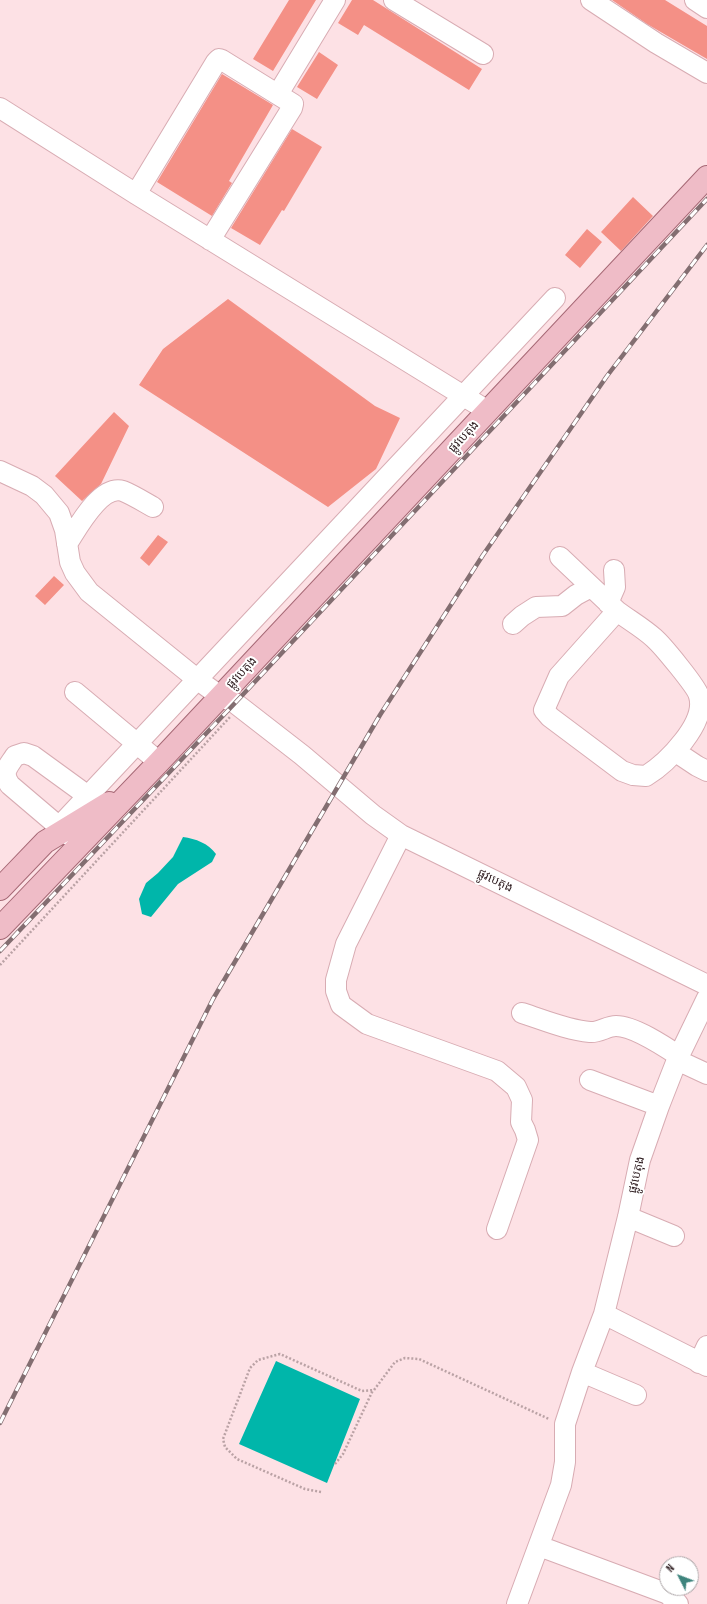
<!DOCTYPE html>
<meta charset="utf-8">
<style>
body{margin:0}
#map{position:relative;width:707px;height:1604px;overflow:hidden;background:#fde1e5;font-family:"Sofia Sans Condensed",sans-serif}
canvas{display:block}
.north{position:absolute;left:659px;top:1556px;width:40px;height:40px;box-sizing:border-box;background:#fff;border:1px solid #aca5a7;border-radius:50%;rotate:312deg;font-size:11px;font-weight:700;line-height:16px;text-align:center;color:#301f22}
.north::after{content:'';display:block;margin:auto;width:14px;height:18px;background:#3e847d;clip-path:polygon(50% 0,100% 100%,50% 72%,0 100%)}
</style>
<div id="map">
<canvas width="707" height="1604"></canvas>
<div class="north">N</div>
</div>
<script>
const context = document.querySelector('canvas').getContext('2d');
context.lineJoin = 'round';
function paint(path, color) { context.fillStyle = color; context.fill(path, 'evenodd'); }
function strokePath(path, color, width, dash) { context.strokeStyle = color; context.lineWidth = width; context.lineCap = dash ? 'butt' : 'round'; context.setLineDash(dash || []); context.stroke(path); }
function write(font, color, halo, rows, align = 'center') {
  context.font = font + ' "Sofia Sans Condensed","Noto Sans Khmer",sans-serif'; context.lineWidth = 4; context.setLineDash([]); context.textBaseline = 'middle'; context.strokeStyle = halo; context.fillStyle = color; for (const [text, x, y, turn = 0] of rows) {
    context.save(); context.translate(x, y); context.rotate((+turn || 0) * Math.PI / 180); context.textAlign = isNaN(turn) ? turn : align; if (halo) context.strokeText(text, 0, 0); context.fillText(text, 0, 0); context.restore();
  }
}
const water = new Path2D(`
 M183 837C196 839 208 843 216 854L212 862 178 884 151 917 142 914 139 899 146 883 158 873 173 857Z
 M276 1361 360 1399 327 1483 239 1444Z`);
const building = new Path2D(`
 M289 0H316L273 71 253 59Z
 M352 0H373L482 69 469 90 364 25 358 35 338 23Z
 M612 0H665L707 26V59L647 24Z
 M319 52 338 65 317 99 297 87Z
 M222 74 273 105 229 181 232 183 212 216 157 182Z
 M292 129 322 147 284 211 282 210 260 245 231 228Z
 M633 197 653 216 621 251 601 232Z
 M587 229 602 242 580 268 565 255Z
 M228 299 375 406 400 418 376 469 328 507 139 385 163 349Z
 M114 412 129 426 101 484 82 501 55 476Z
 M158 535 168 542 149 566 140 558Z
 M54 576 64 585 45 605 35 596Z`);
const path = new Path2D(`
 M0 965 230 717
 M335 1464 343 1454 373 1390
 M321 1492 305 1489 237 1459 225 1447 223 1439 250 1368 258 1360 280 1354 362 1391 374 1390 395 1362 405 1358 419 1359 549 1419`);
const minor = new Path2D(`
 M394 0 483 54
 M591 0 656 43 707 73
 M695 0 707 8
 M278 94 335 0
 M0 108 136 194 488 411
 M136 194 216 62 219 59 222 60 293 104 292 108 210 240
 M0 471 32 486 44 495 59 513 65 530 70 562 75 573 89 592 198 680 220 696 235 703 302 755 373 815 401 835 707 985
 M67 544C77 529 100 484 123 491 133 495 144 502 153 507
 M560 557 617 611
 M608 603 615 587 614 570
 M617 611C629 620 643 628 654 638 662 645 697 687 699 696 707 723 667 763 646 776L633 775 622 771 550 717 544 710 559 676Z
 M513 624 522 616 536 607 562 606 576 595 591 587
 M75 692 159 762
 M676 752 697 766 707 771
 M55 831 555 298
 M401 835 346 944 336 980V991L341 1005 367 1024 497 1071 516 1087 522 1100 521 1122 525 1130 528 1140 497 1229
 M70 836 10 785C1 772 8 767 15 756L24 753 33 756 99 804
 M522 1013C544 1020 567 1030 590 1032 599 1033 607 1026 616 1026 634 1026 664 1046 679 1056
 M677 1060 707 1074
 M590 1080 659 1106
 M628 1217 674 1236
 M604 1314 707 1366
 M699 1363 707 1346
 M582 1372 636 1395
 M539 1546 668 1594 678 1604
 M517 1604 561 1485 565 1462V1424L582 1372 604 1314 628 1217 640 1160 659 1106 677 1060 707 998`);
const major = new Path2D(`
 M0 889 45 842 109 803
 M0 928 159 762 707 177`);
const rail = new Path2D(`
 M0 951 235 703 707 199
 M0 1423 213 999 380 715 483 555 607 376 707 245`);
const streetNames = [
 ["ផ្លូវបេតុង",464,437,-47],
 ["ផ្លូវបេតុង",242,673,-47],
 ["ផ្លូវបេតុង",495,881,26],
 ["ផ្លូវបេតុង",637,1175,-77]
];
paint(water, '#00b6aa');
paint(building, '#f49086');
strokePath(minor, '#d8acb3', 22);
strokePath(major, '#a66875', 24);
strokePath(path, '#baa2a5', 2.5, [2, 2]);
strokePath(minor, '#fff', 20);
strokePath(major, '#efbcc7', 22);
strokePath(rail, '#836e71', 4.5);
strokePath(rail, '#fff', 3, [9]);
write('12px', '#301f22', '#fff', streetNames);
</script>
